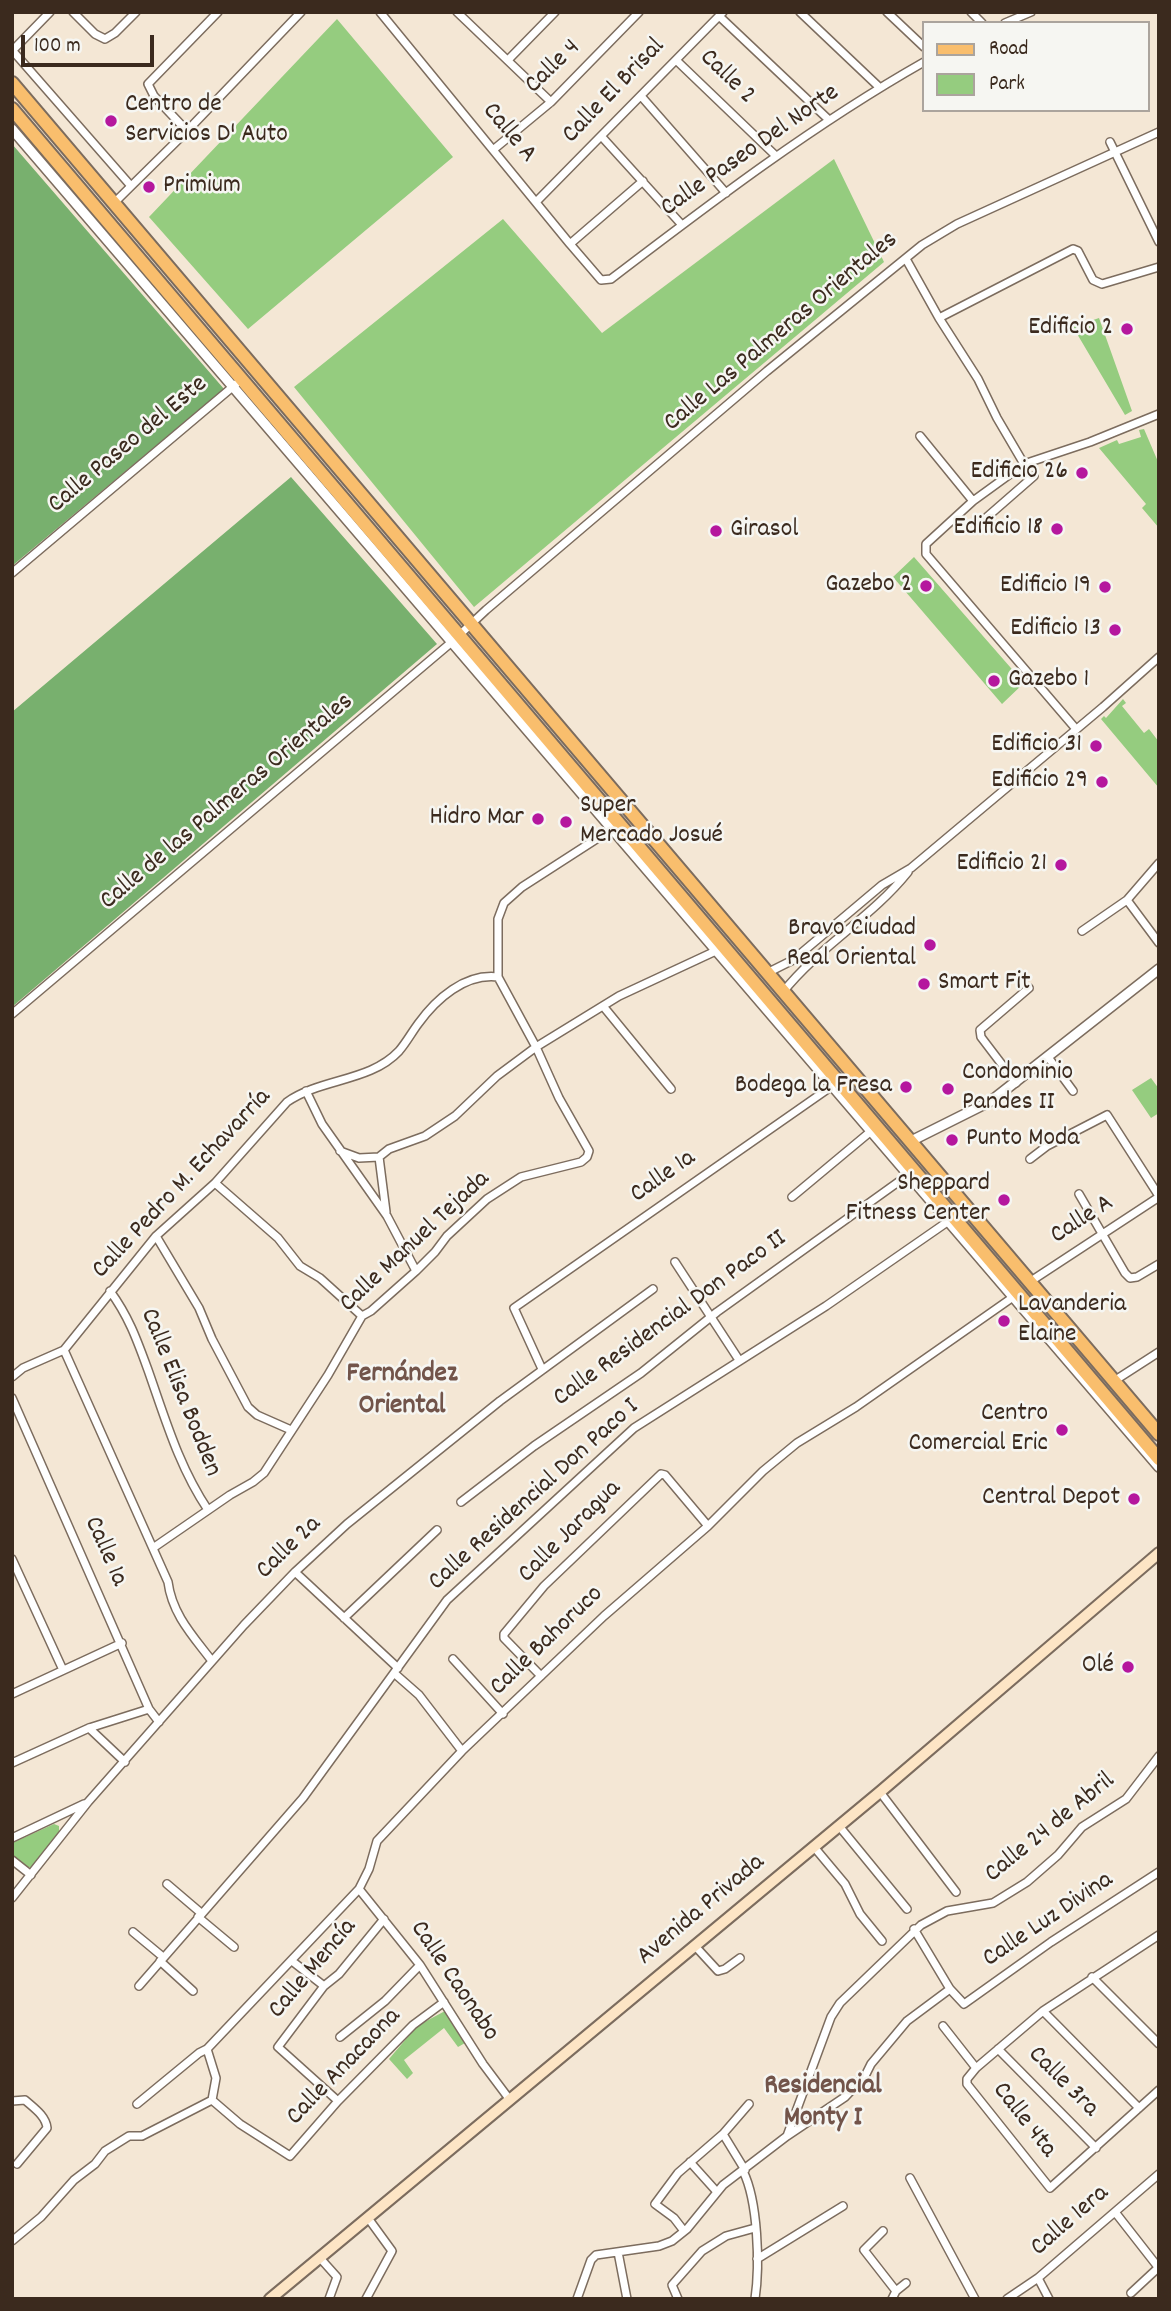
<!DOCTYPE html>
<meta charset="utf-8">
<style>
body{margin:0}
#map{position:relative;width:1171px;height:2311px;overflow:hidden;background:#f4e7d5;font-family:Dekko,sans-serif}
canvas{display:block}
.frame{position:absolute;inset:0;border:14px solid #3b2a1e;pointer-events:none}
.legend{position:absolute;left:922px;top:21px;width:228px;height:91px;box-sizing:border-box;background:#f6f6f2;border:2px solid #aba49d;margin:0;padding:9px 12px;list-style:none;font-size:21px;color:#3b2a1e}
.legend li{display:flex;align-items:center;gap:14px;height:35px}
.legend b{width:35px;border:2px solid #aba49d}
.scale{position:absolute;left:21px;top:35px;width:133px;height:32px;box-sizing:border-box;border:4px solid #3b2a1e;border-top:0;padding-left:9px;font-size:21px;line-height:24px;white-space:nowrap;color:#3b2a1e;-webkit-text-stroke:5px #f6f6f2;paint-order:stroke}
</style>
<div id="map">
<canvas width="1171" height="2311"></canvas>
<div class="frame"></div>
<ul class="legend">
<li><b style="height:9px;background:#f9be6d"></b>Road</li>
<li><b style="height:19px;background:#95cc7f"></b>Park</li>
</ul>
<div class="scale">100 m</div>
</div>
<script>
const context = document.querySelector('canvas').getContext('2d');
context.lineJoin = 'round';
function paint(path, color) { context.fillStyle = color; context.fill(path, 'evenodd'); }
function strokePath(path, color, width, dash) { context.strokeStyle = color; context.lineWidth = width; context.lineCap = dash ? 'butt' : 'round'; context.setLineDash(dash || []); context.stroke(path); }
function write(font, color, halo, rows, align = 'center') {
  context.font = font + ' Dekko,sans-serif'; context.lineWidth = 5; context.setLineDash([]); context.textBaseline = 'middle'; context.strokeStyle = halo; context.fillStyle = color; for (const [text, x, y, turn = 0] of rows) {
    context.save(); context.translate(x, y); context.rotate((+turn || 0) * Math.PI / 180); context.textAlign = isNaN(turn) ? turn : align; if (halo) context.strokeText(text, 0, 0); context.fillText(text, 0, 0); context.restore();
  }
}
const green = new Path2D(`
 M337 19 453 157 248 329 149 217Z
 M834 159 884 262 474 607 294 387 503 219 602 333Z
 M1099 318 1132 411 1125 415 1073 327Z
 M1144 429 1159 464V528L1142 508 1146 504 1099 448 1117 440 1119 444 1141 437 1139 430Z
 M914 557 1024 683 1002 704 893 577Z
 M1123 699 1126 703 1122 706 1144 733 1149 729 1159 742V788L1101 719 1104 716 1106 718Z
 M1151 1078 1159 1089V1113L1151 1118 1132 1090Z
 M54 1824 59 1826V1832L32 1867H26L12 1856V1843Z
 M445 2011 465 2043 458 2047 444 2028 404 2060 413 2073 407 2079 389 2059 417 2026Z`);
const forest = new Path2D(`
 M12 144 224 389 12 566Z
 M291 477 437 644 12 1007V712Z`);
const minor = new Path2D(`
 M73 12 95 34 105 39 115 33 136 12
 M380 12 570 244 601 280 611 279C712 202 813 125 924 62
 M457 12 551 102
 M800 12 879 87
 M887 12 924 47
 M971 12 982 23
 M719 16 829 120
 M1005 23 1031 12
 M12 50 131 186
 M12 51 50 12
 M508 60 555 12
 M676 60 776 156
 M641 96 726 193
 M187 131 154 96 148 84 218 12
 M602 137 682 225
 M1110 142 1159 242
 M493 150 551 102 639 12
 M537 201 723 12
 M114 203 187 131 301 12
 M570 244 643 181
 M906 259 939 318 978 379 997 418 1024 464
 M939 318 1073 249 1078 251 1093 280 1102 284 1159 267
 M920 436 973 501
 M987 517 1034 476
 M12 573 242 379
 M1076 729 926 554V544L973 501 1024 464 1090 442 1159 414
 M1127 900 1159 943
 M1082 931 1127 900 1159 863
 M767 973 793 960 882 885 911 868 1103 707 1159 657
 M498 977V919L504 903 522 887 615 827
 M783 992C820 946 872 917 908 872
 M603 1006 671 1089
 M12 1014 453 641 486 610 767 371 922 245 957 224 1159 132
 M1048 1057 1073 1091
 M1016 1083 981 1037 980 1030 1029 988
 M306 1091 322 1124 387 1216 416 1271
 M340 1151 359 1158 379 1157 389 1149 425 1136 455 1116 497 1076 536 1047 619 996 720 949
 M379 1157 386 1212
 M1030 1159 1047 1146 1107 1115 1159 1196
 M215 1183 278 1238 300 1266 320 1278 362 1316
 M1079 1194 1125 1273 1130 1278 1137 1277 1159 1264
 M792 1197 870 1132
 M156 1236 199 1308 212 1339 248 1407 257 1415 291 1430
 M675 1262 739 1360
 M1031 1281 1159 1197
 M110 1291C129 1317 137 1340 148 1370 165 1418 179 1467 208 1510
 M64 1350 168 1582C172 1614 193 1636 212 1661
 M542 1369 514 1308 835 1084
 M12 1377 23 1368 64 1350 156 1236 215 1183 287 1102C321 1078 370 1082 399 1051 406 1043 412 1032 418 1024 436 999 465 973 498 977
 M1114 1381 1159 1352
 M12 1398 149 1709 159 1722
 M461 1502 534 1446 641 1373 717 1312 908 1175
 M153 1548 230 1495 253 1482 264 1473 328 1375 362 1316 371 1311 416 1271 435 1252 447 1236 487 1199 521 1177 581 1162 587 1157 589 1151 559 1098 536 1047 498 977
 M12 1559 63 1670
 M295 1572 398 1668
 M344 1618 437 1530
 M453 1659 503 1714
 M394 1673 419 1695 462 1751
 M541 1676 504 1638V1634L544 1586 661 1474 665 1475 708 1526
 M12 1694 122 1643
 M89 1728 125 1762
 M12 1763 89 1728 149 1709
 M880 1792 956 1892
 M839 1826 907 1909
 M12 1838 84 1804
 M814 1847 845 1884 860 1914 882 1941
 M12 1860 31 1875
 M167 1884 201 1913
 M359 1889 420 1965 483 2064 510 2100
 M12 1898 88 1802 244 1625 295 1572 347 1524 500 1401 653 1289
 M198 1917 234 1947
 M914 1929 950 1989 964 2004 1051 1942 1159 1872
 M133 1932 163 1957
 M1159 1935 1043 2011 976 2068 967 2079V2084L1050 2188 1159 2090
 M695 1946 718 1971 725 1969 740 1958
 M160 1961 193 1991
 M292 1961 324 1986
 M1092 1977 1159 2044
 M139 1986 303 1798 447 1600 634 1428 826 1306 953 1218
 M1043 2011 1139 2108
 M943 2026 976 2068
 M340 2037 385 2001 420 1965
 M998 2049 1096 2148
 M212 2100 216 2078 207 2049 359 1889 369 1869 377 1841 462 1751 604 1616 708 1526 763 1471 797 1443 856 1407 1016 1295
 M212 2100 240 2124 290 2156 338 2101 413 2025 444 2002
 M12 2101 25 2100C34 2108 46 2116 47 2128L17 2164
 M338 2101 278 2047 324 1986 339 1974 384 1919
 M137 2104 199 2053 207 2049
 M723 2134 749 2104
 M787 2136 831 2017 840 2003 921 1925 947 1911 993 1903 1027 1882 1058 1855 1082 1827 1126 1799 1159 1756
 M690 2162 717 2192
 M743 2171C758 2201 760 2265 755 2299
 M910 2178 975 2299
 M1115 2212 1158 2267
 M684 2231 674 2218 655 2204 678 2173 723 2134 745 2170
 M883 2231 864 2250 896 2291
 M12 2241 41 2217 74 2180 95 2164 105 2151 129 2136H142L212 2100
 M618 2252 627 2299
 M320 2258 337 2277 329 2299
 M757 2259 843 2206
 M1038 2278 1049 2299
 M1131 2293 1159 2267
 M366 2299 392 2251 368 2218
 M577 2299 591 2260 596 2255 659 2246 672 2241 687 2229 723 2185 787 2136 845 2097 865 2076 871 2064 907 2021 950 1989
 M678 2299 672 2285 702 2251 726 2236 755 2228
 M892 2299 896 2291 906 2283
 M1007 2299 1038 2278 1159 2174`);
const tertiary = new Path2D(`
 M12 129 1159 1467
 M911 1141 991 1101 1159 969`);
const secondary = new Path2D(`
 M270 2299 880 1792 1159 1553`);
const primary = new Path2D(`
 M12 83 1159 1434
 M12 109 1159 1459`);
const markers = [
 [111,121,7,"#b5179e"],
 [149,187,7,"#b5179e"],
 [1127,329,7,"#b5179e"],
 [1082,473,7,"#b5179e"],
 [1057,529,7,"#b5179e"],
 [716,531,7,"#b5179e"],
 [926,586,7,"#b5179e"],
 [1105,587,7,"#b5179e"],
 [1115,630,7,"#b5179e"],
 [994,681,7,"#b5179e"],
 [1096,746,7,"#b5179e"],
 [1102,782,7,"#b5179e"],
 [538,819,7,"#b5179e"],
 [566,822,7,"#b5179e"],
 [1061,865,7,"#b5179e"],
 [930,945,7,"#b5179e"],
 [924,984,7,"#b5179e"],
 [906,1087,7,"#b5179e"],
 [948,1089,7,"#b5179e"],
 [952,1140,7,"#b5179e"],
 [1004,1200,7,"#b5179e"],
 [1004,1321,7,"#b5179e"],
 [1062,1430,7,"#b5179e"],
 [1134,1499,7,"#b5179e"],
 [1128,1667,7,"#b5179e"]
];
const streetNames = [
 ["Calle 4",554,68,-44],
 ["Calle 2",726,78,44],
 ["Calle El Brisal",615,92,-46],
 ["Calle A",508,134,50],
 ["Calle Paseo Del Norte",751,152,-35],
 ["Calle Las Palmeras Orientales",782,333,-40],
 ["Calle Paseo del Este",129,446,-40],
 ["Calle de las Palmeras Orientales",228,803,-40],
 ["Calle 1a",664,1178,-35],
 ["Calle Pedro M. Echavarría",183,1185,-47],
 ["Calle A",1083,1221,-33],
 ["Calle Manuel Tejada",416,1243,-43],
 ["Calle Residencial Don Paco II",671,1320,-36],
 ["Calle Elisa Bodden",179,1393,68],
 ["Calle Residencial Don Paco I",535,1496,-42],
 ["Calle Jaragua",571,1533,-45],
 ["Calle 2a",290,1549,-44],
 ["Calle 1a",104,1552,66],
 ["Calle Bahoruco",548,1642,-44],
 ["Calle 24 de Abril",1051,1829,-39],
 ["Avenida Privada",702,1911,-40],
 ["Calle Luz Divina",1049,1921,-34],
 ["Calle Mencía",314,1970,-50],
 ["Calle Caonabo",453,1982,56],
 ["Calle Anacaona",345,2068,-46],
 ["Calle 3ra",1062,2083,45],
 ["Calle 4ta",1023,2121,52],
 ["Calle 1era",1071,2222,-41]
];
const poiNames = [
 ["Centro de",125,106,"left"],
 ["Servicios D' Auto",125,136,"left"],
 ["Primium",163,187,"left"],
 ["Edificio 2",1113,329],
 ["Edificio 26",1068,473],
 ["Edificio 18",1043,529],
 ["Girasol",730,531,"left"],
 ["Gazebo 2",912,586],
 ["Edificio 19",1091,587],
 ["Edificio 13",1101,630],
 ["Gazebo 1",1008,681,"left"],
 ["Edificio 31",1082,746],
 ["Edificio 29",1088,782],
 ["Super",580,807,"left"],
 ["Mercado Josué",580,837,"left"],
 ["Hidro Mar",524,819],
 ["Edificio 21",1047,865],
 ["Bravo Ciudad",916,930],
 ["Real Oriental",916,960],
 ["Smart Fit",938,984,"left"],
 ["Condominio",962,1074,"left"],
 ["Pandes II",962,1104,"left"],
 ["Bodega la Fresa",892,1087],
 ["Punto Moda",966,1140,"left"],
 ["Sheppard",990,1185],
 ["Fitness Center",990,1215],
 ["Lavanderia",1018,1306,"left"],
 ["Elaine",1018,1336,"left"],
 ["Centro",1048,1415],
 ["Comercial Eric",1048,1445],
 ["Central Depot",1120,1499],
 ["Olé",1114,1667]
];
const neighbourhoodNames = [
 ["Fernández",402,1376],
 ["Oriental",402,1408],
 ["Residencial",823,2088],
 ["Monty I",823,2120]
];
paint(green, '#95cc7f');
paint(forest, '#78b06e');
strokePath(minor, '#7c6c5e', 10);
strokePath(tertiary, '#7c6c5e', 12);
strokePath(secondary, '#7c6c5e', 14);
strokePath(primary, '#7c6c5e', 16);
strokePath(minor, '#fff', 7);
strokePath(tertiary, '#fff', 9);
strokePath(secondary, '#fde5c5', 10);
strokePath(primary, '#f9be6d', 12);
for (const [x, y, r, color] of markers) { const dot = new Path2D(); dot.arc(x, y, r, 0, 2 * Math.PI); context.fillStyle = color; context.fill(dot); strokePath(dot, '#f6f6f2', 2.5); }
write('26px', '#3b2a1e', '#f6f6f2', streetNames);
write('26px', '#3b2a1e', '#f6f6f2', poiNames, 'right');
write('bold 28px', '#72544a', '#f6f6f2', neighbourhoodNames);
</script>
